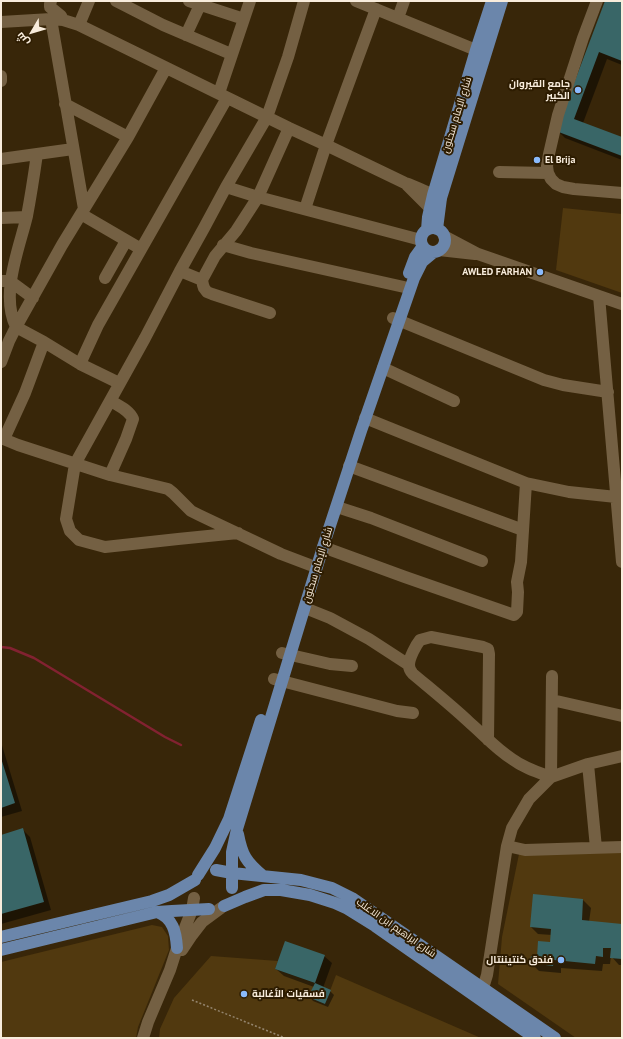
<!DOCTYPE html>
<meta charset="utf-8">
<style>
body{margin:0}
#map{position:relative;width:623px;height:1039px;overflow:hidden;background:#382609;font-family:"PT Sans",Cairo,sans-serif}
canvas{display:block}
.frame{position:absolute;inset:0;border:2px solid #f8ecdc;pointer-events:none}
.north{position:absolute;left:12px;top:12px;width:40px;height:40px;-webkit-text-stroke:3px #2d1c01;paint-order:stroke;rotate:232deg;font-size:11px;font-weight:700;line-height:16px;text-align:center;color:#f8ecdc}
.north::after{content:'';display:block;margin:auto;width:14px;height:18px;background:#f8ecdc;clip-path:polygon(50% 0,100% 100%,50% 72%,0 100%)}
</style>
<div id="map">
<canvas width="623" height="1039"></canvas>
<div class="frame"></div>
<div class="north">ش</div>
</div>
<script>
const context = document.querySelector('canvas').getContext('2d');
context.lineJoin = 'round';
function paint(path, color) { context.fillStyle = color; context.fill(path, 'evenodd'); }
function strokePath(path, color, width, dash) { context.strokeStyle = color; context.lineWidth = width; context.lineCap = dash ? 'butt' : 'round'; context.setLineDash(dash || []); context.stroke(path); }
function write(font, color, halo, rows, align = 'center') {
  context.font = font + ' "PT Sans",Cairo,sans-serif'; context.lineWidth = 4; context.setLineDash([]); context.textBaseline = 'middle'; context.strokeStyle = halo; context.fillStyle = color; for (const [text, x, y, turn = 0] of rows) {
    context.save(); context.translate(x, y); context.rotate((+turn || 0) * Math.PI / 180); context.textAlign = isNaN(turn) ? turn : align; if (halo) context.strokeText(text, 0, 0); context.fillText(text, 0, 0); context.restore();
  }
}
const green = new Path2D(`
 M563 208 622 214V293L556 270Z
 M622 852V1038H576L498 984 502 937 519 854Z
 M152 925 162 927 168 936 169 950 138 1027 136 1038H1V962Z
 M211 956 278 961 275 969 315 983 309 997 325 1004 336 975 481 1038H159L160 1029 174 998Z`);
const shadow = new Path2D(`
 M606 1H622V65L607 59 583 123 622 138V160L565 138 557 130Z
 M1 742 22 811 1 817Z
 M23 830 30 837 51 910 1 924V836Z
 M534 895 583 900 591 908 589 922 622 925V965H619L611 956 610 964H603L602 971 561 968V973L539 971 531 963 537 958 551 943 552 935 538 934 531 927Z
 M324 956 332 963 323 988 330 991 334 995 328 1007 313 1001 310 997 314 987 284 976 276 969Z`);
const stream = new Path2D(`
 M1 647 10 648 34 658 165 737 181 745`);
const building = new Path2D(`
 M605 1H622V61L599 52 574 119 622 137V156L556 131Z
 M1 758 15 803 1 808Z
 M23 828 44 902 1 914V835Z
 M533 894 583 899 582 920 622 924V959L610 958 611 948H603V957L596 956 595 964 554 960 553 966 530 963 531 956 537 957 538 941 550 942 551 929 530 927Z
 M285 941 325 955 315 983 275 969Z
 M315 983 331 990 325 1004 308 997Z`);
const path = new Path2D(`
 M192 1000 285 1038`);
const minor = new Path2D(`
 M51 1 50 4V7L61 16 63 20
 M116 1 163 25 231 54
 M189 1 244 19
 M356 1 476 50
 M597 1 583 38 558 115 549 154 547 166 548 173 551 179 556 184 563 187 574 189 622 193
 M398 18 404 1
 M51 19 84 209
 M1 22 51 19 63 20 79 25 289 128 326 145 405 183C418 187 429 194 441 198
 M79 25 89 1
 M186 35 200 5
 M1 76V81
 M219 93 250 1
 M65 104 128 137
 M37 154C34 175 31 195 27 216 19 249 0 294 16 327L44 342 80 364 119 383
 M1 159 73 149
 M499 172 548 173
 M407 185 430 208
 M226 187 258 197 421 240
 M305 209 326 145 359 55 376 9
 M81 214 141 249
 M1 218 26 217
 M444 236 478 254 622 304
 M223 245 251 253 404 287
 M439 250 475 254
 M180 271 145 338 75 464 66 519 70 531 79 540 105 547 178 539 238 533
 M105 278 126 241
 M202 280 180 271 204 228 226 187 267 117 288 57 304 1
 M1 281H10L33 298
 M599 296 622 562
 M270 313 212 294 207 292 204 288 203 285 202 280 215 256 236 231 258 197 289 128
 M393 318 544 380 563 385 608 392
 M1 362 9 341 16 327 62 245 128 137 166 68
 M80 364 98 325 227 98
 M383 368 454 401
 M365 418 526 483 569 492 616 497
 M1 438 18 445 110 475 168 489 173 493 191 511 199 515 281 554 310 565
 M4 439 25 393 44 342
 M349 466 523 530
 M110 475 126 439 133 419C129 410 119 406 111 401
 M337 507 371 518 482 561
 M323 547 405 577 514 615 517 612 518 592 517 582 521 562 526 483
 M305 608 330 618 369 639 409 665
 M282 653 330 664 352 666
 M274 679 397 711 413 713
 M552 700 622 716
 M488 740 489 654 488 649 483 647 431 637 420 640C416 645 409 658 409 665 409 669 411 672 413 674 432 690 452 706 470 723 484 735 496 749 512 759 524 768 537 772 551 777
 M622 756 588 764 551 777 529 799 512 828 507 846 525 850 622 847
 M588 764 596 848
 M551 777 552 676
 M182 950 192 935 202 922 221 908
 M483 988 487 975 507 846
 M143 1038 148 1022 170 970 177 948 192 910 194 898`);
const major = new Path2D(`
 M421 240a12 12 0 1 1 24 0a12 12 0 1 1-24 0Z
 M437 229 441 198 502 1
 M427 230 428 217 433 195 476 50 492 1
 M409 273 415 257 423 246
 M238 834C242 855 246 862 263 876
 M216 870 232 873 301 880 332 888 352 898 555 1038
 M198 875 215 848 229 819 261 720
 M232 888V852L237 829 323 547 361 431 414 278 422 262 434 252
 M224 906 245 897 264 890H281L310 895 335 903 346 908 375 926 535 1038
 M157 912C173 918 176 932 177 948
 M1 937 152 901 169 895 195 880
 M1 950 157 912 172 911 209 909`);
const markers = [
 [578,90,4,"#8abafc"],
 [537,160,4,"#8abafc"],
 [540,272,4,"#8abafc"],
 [561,960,4,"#8abafc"],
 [244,994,4,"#8abafc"]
];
const poiNames = [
 ["جامع القيروان",570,84],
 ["الكبير",570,96],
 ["El Brija",545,160,"left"],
 ["AWLED FARHAN",532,272],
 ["فندق كنتيننتال",553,960],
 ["فسقيات الأغالبة",252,994,"left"]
];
const streetNames = [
 ["شارع الإمام سحنون",457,115,-73],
 ["شارع الإمام سحنون",318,565,-73],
 ["شارع ابراهيم ابن الاغلب",396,928,35]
];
paint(green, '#51390f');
paint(shadow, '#0007');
strokePath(stream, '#822231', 2.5);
paint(building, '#396667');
strokePath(path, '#94856e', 1.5, [2, 2]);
strokePath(minor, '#746043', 12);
strokePath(major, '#6b86ab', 12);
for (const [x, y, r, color] of markers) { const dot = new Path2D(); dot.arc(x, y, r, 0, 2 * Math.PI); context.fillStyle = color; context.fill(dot); strokePath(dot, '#2d1c01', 1.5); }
write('bold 10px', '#f8ecdc', '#2d1c01', poiNames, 'right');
write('10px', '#f8ecdc', '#2d1c01', streetNames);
</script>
